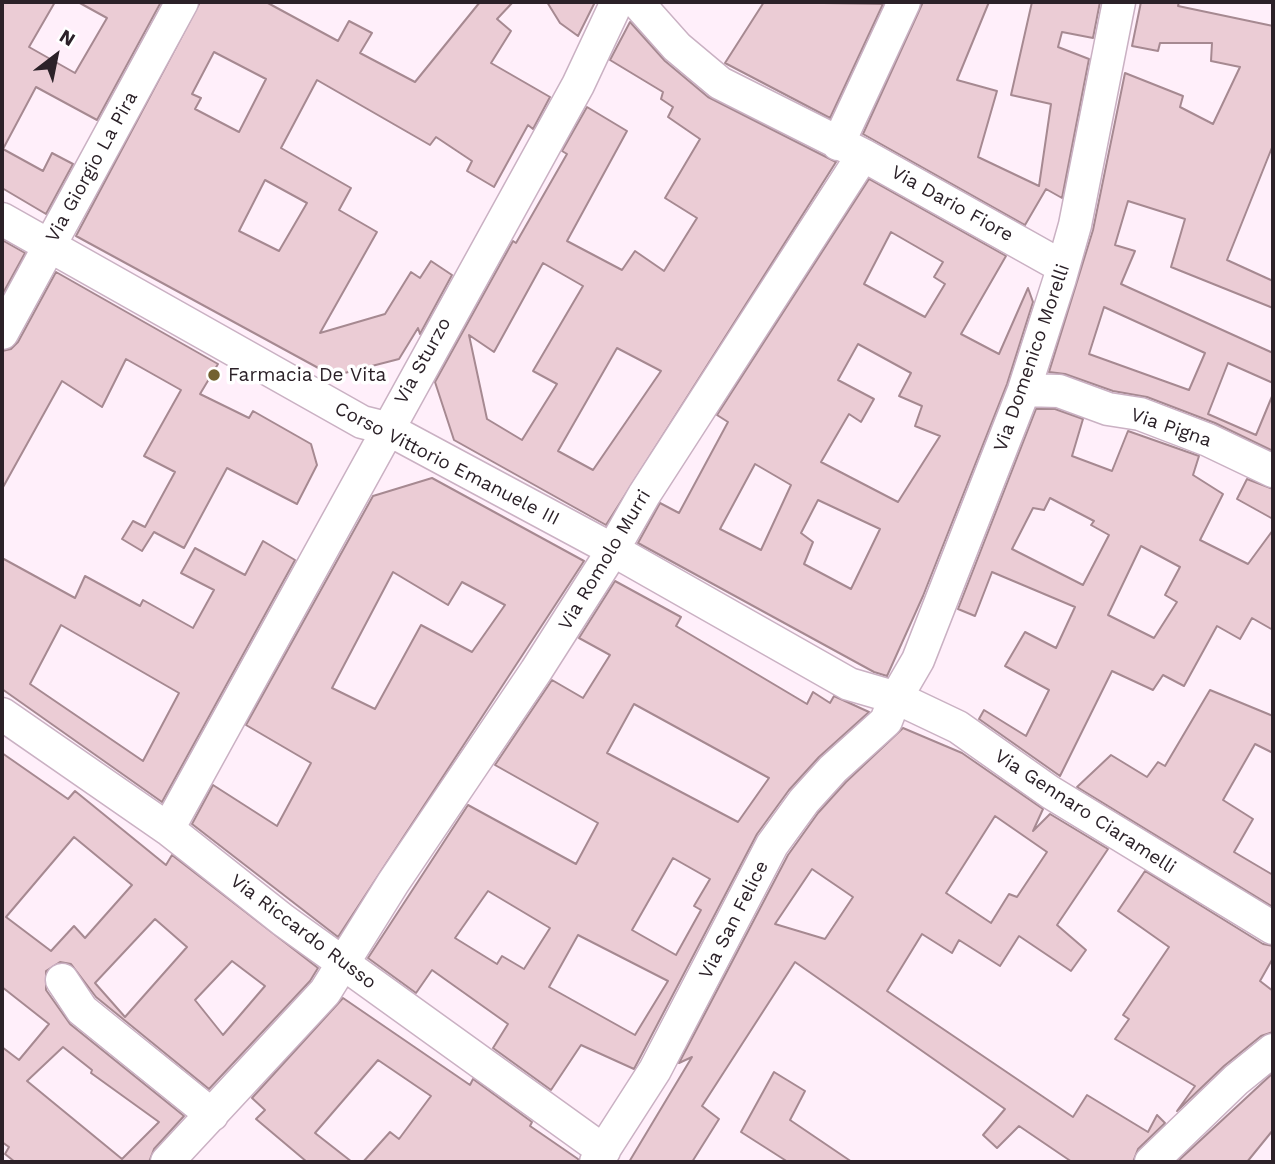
<!DOCTYPE html>
<style>
body{margin:0}
#map{position:relative;width:1275px;height:1164px;overflow:hidden;background:#ffeffa;font-family:"Work Sans",sans-serif}
canvas{display:block}
.frame{position:absolute;inset:0;border:4px solid #2b2128;pointer-events:none}
.north{position:absolute;left:21px;top:21px;width:70px;height:70px;-webkit-text-stroke:5px #fff;paint-order:stroke;rotate:32deg;font-size:19px;font-weight:700;line-height:28px;text-align:center;color:#2b2128}
.north::after{content:'';display:block;margin:auto;width:24px;height:32px;background:#2b2128;clip-path:polygon(50% 0,100% 100%,50% 72%,0 100%)}
</style>
<div id="map">
<canvas width="1275" height="1164"></canvas>
<div class="frame"></div>
<div class="north">N</div>
</div>
<script>
const context = document.querySelector('canvas').getContext('2d');
context.lineJoin = 'round';
function paint(path, color) { context.fillStyle = color; context.fill(path, 'evenodd'); }
function strokePath(path, color, width, dash) { context.strokeStyle = color; context.lineWidth = width; context.lineCap = dash ? 'butt' : 'round'; context.setLineDash(dash || []); context.stroke(path); }
function write(font, color, halo, rows, align = 'center') {
  context.font = font + ' "Work Sans",sans-serif'; context.lineWidth = 7; context.setLineDash([]); context.textBaseline = 'middle'; context.strokeStyle = halo; context.fillStyle = color; for (const [text, x, y, turn = 0] of rows) {
    context.save(); context.translate(x, y); context.rotate((+turn || 0) * Math.PI / 180); context.textAlign = isNaN(turn) ? turn : align; if (halo) context.strokeText(text, 0, 0); context.fillText(text, 0, 0); context.restore();
  }
}
const building = new Path2D(`
 M2 2H55L29 47 75 73 107 18 78 2H161L97 120 36 87 3 149 43 171 52 153 73 164 46 214 2 188Z
 M200 2H266L338 41 349 21 372 33 360 53 415 82 480 2H513L497 19 511 31 491 63 550 97 533 129 528 125 494 187 467 171 472 161 436 137 430 145 317 80 281 148 351 188 339 210 377 232 320 333 385 314 411 272 420 278 431 261 452 275 420 334 418 328 399 359 333 376 76 236ZM214 52 266 79 239 132 195 109 201 98 192 94ZM265 180 307 203 279 251 239 231Z
 M547 2H595L578 36 560 23Z
 M764 2 883 4 830 118 725 63Z
 M923 2H989L957 80 997 91 978 157 1039 186 1051 104 1011 95 1032 2H1100L1093 38 1062 32 1058 47 1089 59 1062 198 1046 189 1025 225 863 134Z
 M1141 2H1179L1178 6 1273 26V145L1227 260 1273 281V308L1171 267 1185 219 1128 201 1115 245 1135 251 1121 284 1273 353V383L1228 363 1208 414 1256 435 1273 394V451L1215 423 1147 397 1113 391 1065 374 1049 372 1093 230 1125 73 1183 96 1180 107 1213 124 1240 67 1211 61 1212 43H1160L1158 51 1132 46ZM1104 307 1205 353 1189 390 1089 354Z
 M630 22 665 61 708 97 836 162 606 525 454 440 435 382 513 241 516 243 567 154 562 151 587 107 627 131 567 241 622 270 635 251 664 271 697 218 665 198 700 139 668 117 673 107 661 99 663 92 610 60ZM543 263 583 286 533 371 557 384 522 440 487 419 469 335 494 352ZM617 348 661 371 593 470 558 451Z
 M869 179 1006 256 961 334 999 354 1028 288 1033 302 1007 384 923 596 887 676 874 672 638 543 660 503 679 513 728 422 717 415ZM891 232 943 262 934 277 945 284 925 317 864 284ZM858 344 911 373 899 396 922 406 915 426 940 436 898 502 821 462 849 414 861 422 874 399 838 380ZM755 464 791 485 761 550 720 529ZM818 500 880 529 851 589 804 564 813 542 801 533Z
 M2 240 25 253 2 295Z
 M56 272 218 364 200 394 249 418 253 411 311 444 317 465 297 504 227 468 184 548 154 532 142 551 122 539 133 521 145 527 175 472 144 456 181 390 126 359 102 407 62 381 2 489V351L11 349 18 342Z
 M1036 409H1055L1083 419 1072 456 1112 471 1128 431 1199 456 1193 475 1223 494 1200 540 1248 564 1273 530V630L1252 618 1240 639 1217 626 1184 686 1163 675 1153 690 1112 671 1060 776 979 719 984 710 1026 736 1049 690 1005 666 1025 632 1056 648 1075 607 992 572 975 616 958 609ZM1050 498 1094 521 1091 525 1109 535 1083 585 1012 549 1033 508 1044 510ZM1141 546 1180 567 1165 595 1177 602 1154 638 1108 615Z
 M432 478 584 561 338 937 192 824 213 785 277 826 311 763 246 725 373 496ZM393 572 448 605 462 582 505 605 472 652 421 625 375 709 332 688Z
 M1247 479 1273 489V519L1237 499Z
 M263 541 295 560 162 802 2 689V558L75 598 85 576 140 606 143 600 193 628 214 590 181 573 195 548 245 575ZM61 625 179 693 143 761 30 684Z
 M615 581 681 617 676 626 807 704 813 692 830 703 834 696 869 712 819 757 789 790 757 834 634 1069 581 1045 551 1090 493 1048 508 1024 432 970 416 993 368 958 468 805 576 864 598 823 495 765 552 680 583 698 610 655 579 638ZM634 704 769 778 738 822 607 753ZM673 858 710 879 694 906 701 910 676 955 632 930ZM488 891 550 928 524 969 502 956 497 964 455 938ZM578 935 668 981 635 1035 549 987Z
 M1210 690 1273 716V753L1255 744 1223 800 1253 819 1234 852 1273 875V907L1077 787 1111 755 1147 777 1158 762 1165 766Z
 M903 728 962 753 1043 809 1033 831 1050 814 1108 849 1057 925 1086 950 1071 971 1019 936 1000 966 959 940 952 953 922 934 887 991 1073 1117 1087 1095 1148 1132 1157 1115 1165 1123 1138 1149 1133 1162H1072L1019 1126 997 1148 983 1135 1005 1109 795 962 702 1106 719 1119 692 1162H629L692 1057 679 1063 788 855 818 813 846 782ZM995 816 1047 852 1017 897 1009 894 991 923 946 893ZM812 869 853 897 825 939 775 924Z
 M2 753 68 799 75 791 166 865 172 855 318 968 310 981 209 1089 96 997 71 964 60 962 46 971V990L70 1024 184 1116 154 1149 149 1162H15L5 1154 9 1147 2 1142V1047L19 1060 49 1024 2 987ZM74 837 132 885 85 938 74 926 51 951 6 917ZM155 919 187 947 125 1017 95 983ZM232 961 265 986 223 1035 195 1000ZM63 1047 92 1070 91 1073 159 1122 122 1159 27 1081Z
 M1145 871 1263 944 1273 946V958L1260 981 1273 991V1032L1261 1036 1224 1066 1177 1111 1195 1086 1115 1039 1129 1019 1123 1015 1169 947 1118 911Z
 M343 998 470 1085 473 1079 532 1122 530 1126 578 1159V1162H363L390 1132 399 1139 431 1096 378 1060 315 1133 352 1162H307L256 1119 265 1110 252 1098Z
 M774 1072 805 1091 790 1120 852 1162H788L741 1132Z
 M1273 1073V1130L1247 1162H1177Z`);
const minor = new Path2D(`
 M637 2 677 47 720 83 863 155 1063 267
 M838 144 904 2
 M2 219 362 422 386 428 613 550 849 684 897 698 958 727 1050 792 1273 928
 M2 333 182 2
 M1024 390 1059 391 1108 409 1140 414 1208 440 1273 471
 M2 714 168 829 283 920 604 1151
 M168 829 578 85 617 2
 M62 980 82 1010 212 1115
 M167 1162 325 992 393 883 536 671 608 558 644 495 863 155
 M596 1162 655 1070 772 845 804 801 833 769 886 721 893 703 918 660 1024 390 1060 278 1075 225 1119 2
 M1151 1162 1236 1080 1273 1050`);
const markers = [
 [214,375,7,"#736130"]
];
const streetNames = [
 ["Via Giorgio La Pira",92,167,-61],
 ["Via Dario Fiore",952,204,29],
 ["Via Domenico Morelli",1032,358,-71],
 ["Via Sturzo",423,361,-61],
 ["Via Pigna",1171,428,19],
 ["Corso Vittorio Emanuele III",447,464,27],
 ["Via Romolo Murri",605,560,-59],
 ["Via Gennaro Ciaramelli",1085,812,33],
 ["Via San Felice",734,920,-63],
 ["Via Riccardo Russo",303,932,37]
];
const poiNames = [
 ["Farmacia De Vita",228,375]
];
paint(building, '#ebccd5');
strokePath(building, '#a68991', 2);
strokePath(minor, '#cab1c3', 35);
strokePath(minor, '#fff', 32);
for (const [x, y, r, color] of markers) { const dot = new Path2D(); dot.arc(x, y, r, 0, 2 * Math.PI); context.fillStyle = color; context.fill(dot); strokePath(dot, '#fff', 2.5); }
write('19px', '#2b2128', '#fff', streetNames);
write('19px', '#2b2128', '#fff', poiNames, 'left');
</script>
